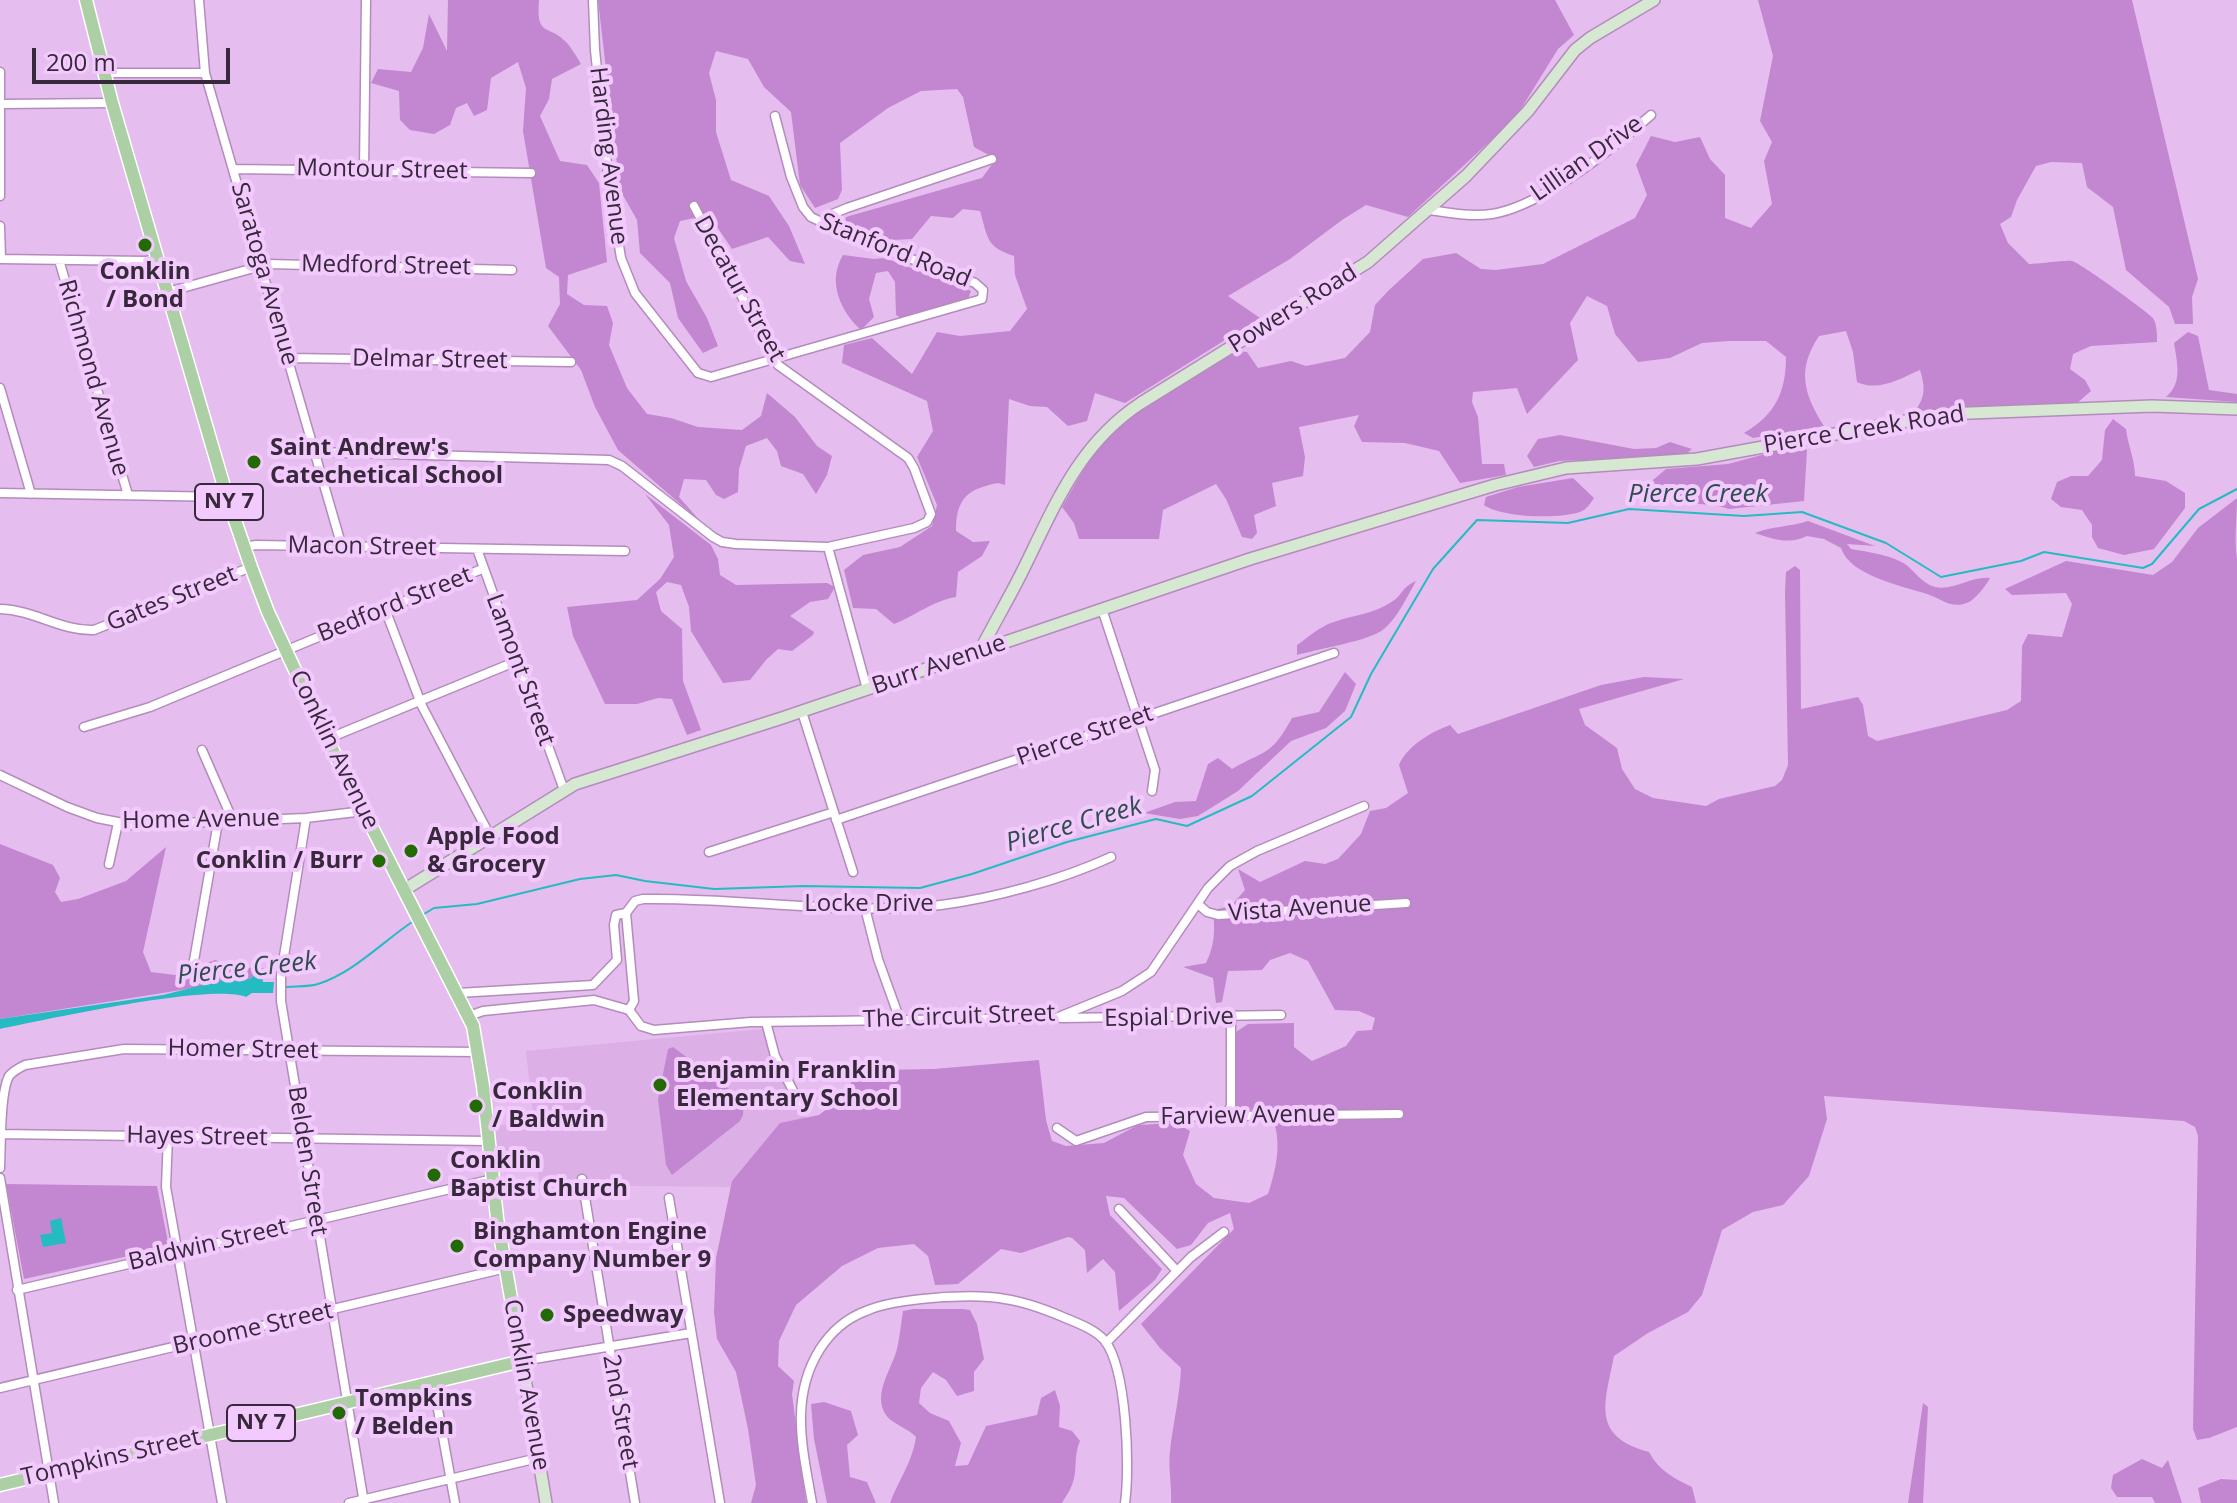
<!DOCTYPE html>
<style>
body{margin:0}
#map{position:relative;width:2237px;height:1503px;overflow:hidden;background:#e6bdef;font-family:"Open Sans",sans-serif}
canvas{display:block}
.scale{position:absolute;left:32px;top:48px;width:198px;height:36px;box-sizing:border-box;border:4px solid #37283b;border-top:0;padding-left:10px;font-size:24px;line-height:28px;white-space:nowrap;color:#37283b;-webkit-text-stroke:6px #f3cafd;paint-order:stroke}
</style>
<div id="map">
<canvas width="2237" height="1503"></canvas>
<div class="scale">200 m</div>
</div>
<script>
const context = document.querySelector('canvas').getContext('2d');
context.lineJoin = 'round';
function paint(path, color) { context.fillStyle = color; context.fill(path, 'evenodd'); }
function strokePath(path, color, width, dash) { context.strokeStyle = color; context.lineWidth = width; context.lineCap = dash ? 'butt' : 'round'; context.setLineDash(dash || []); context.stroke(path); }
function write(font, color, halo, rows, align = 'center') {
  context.font = font + ' "Open Sans",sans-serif'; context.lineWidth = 8; context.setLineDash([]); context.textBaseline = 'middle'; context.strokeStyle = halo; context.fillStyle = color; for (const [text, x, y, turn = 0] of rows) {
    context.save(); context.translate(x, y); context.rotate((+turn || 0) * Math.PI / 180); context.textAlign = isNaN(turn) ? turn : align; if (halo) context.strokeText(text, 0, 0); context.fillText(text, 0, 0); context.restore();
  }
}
const built = new Path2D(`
 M762 1029 807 1120 738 1187 539 1185 537 1153 497 1154 494 1125 534 1124 526 1051Z`);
const green = new Path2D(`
 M448 0H539C536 39 549 23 567 43 572 49 577 57 581 64L552 79 549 99 540 116 560 161 587 165 599 183 607 262 568 275 567 294 584 305 607 306 613 323 609 345 627 388 647 414 671 418 698 427 742 430 761 416 767 393 795 417 817 446 832 456 827 475 816 494 803 474 781 466 777 451 767 438 746 446 739 469 738 492 724 499 716 495 706 480 684 479 679 497 701 522 618 450 595 407 581 370 548 326 560 304 559 277 546 268 523 131 526 88 518 62 491 78 487 110 474 116 467 103 456 108 450 125 434 134 410 130 400 120 399 91 371 83 378 69 411 72 423 48 429 14 447 51Z
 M598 0H1555L1574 35 1558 49 1516 117 1408 217 1366 205 1342 220 1290 259 1228 296 1260 318 1125 403 1095 393 1087 421 1068 426 1047 407 1030 406 1009 399 1005 485C998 482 994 483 986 486 962 492 956 507 956 531L973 542 990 541 982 556 958 572 956 597C932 601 917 615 894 624L876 609 853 608 844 570 863 555 900 547 932 526 937 505 917 457 933 431 927 401 842 363 844 345 872 338 912 374 937 332 960 336 1010 331 1027 309 1015 275 1014 256C986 247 988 238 980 211L963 209 953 218 931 216 912 239 892 240 845 223 846 217 982 178 996 159 974 147 963 97 957 89 921 91 888 108 840 143 842 190 838 199 815 208 800 185 791 112 764 87 748 59 716 51 709 73 716 100V132L731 180 769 196 789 226 805 264 790 261 768 237 732 249 709 215 680 221 674 238 686 281 707 318 718 346 703 353 678 318 670 283 640 253 637 220 620 190Z
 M1758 0H2132L2198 279 2192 297 2193 324H2175L2169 307 2126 270 2113 207 2087 187 2082 163 2051 162 2036 166 2017 200 2011 217 2000 224 2008 243 2029 264C2038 264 2067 260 2072 261 2079 262 2149 313 2153 318 2157 324 2157 335 2157 342L2091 346 2073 354 2070 369 2085 380 2091 391 2076 404 1915 411C1926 396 1925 387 1920 370 1899 379 1879 392 1857 382L1853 352 1846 331 1819 336C1797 369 1803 393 1824 426L1753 438 1744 433C1775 415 1786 392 1786 357L1766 341H1729L1702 343 1670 358 1638 362 1615 334 1607 306 1587 296 1570 323 1578 360 1527 414 1517 388 1473 392 1472 402 1478 417 1482 464H1504L1506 475 1460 483 1439 451 1405 443 1362 442 1354 426 1359 415 1299 427 1305 457 1303 476 1272 483 1276 506 1254 515 1257 533 1252 539 1242 537 1226 499 1216 484 1163 510 1159 539H1079L1074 523 1062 507 1098 444 1124 421 1162 395 1236 351 1247 352 1258 368 1291 361 1306 366 1345 358 1370 332 1375 305 1389 290 1423 259 1456 253 1481 269 1496 270 1543 264 1635 218 1647 195 1636 165 1651 136 1675 142 1700 137 1710 159 1725 175V218L1751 228 1772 204 1764 161 1772 142 1760 121 1773 56Z
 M843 255 874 259 885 258 971 291 968 299 901 318 896 315 895 282 888 271 876 273 869 299 874 317 861 330C840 311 827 281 843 255Z
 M2188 332 2198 336 2209 390 2237 394V402L2166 397C2183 383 2177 362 2174 343Z
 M2113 419 2126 429C2128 446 2135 460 2135 476L2166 481 2185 493V508L2154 549 2124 555 2098 548 2092 537V525L2082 510 2061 507 2051 499 2057 482 2071 476H2088L2102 460 2105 430Z
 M1560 435 1634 449 1656 448 1670 442 1692 449 1684 456 1559 461 1534 467 1527 456 1538 439Z
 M1799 445 1807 450 1804 501 1729 509 1715 505 1683 503 1662 496 1653 480 1666 469 1728 464Z
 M1573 478 1594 498C1590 504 1587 509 1580 512 1559 519 1502 518 1484 505L1486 497 1518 487Z
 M645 494 711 545 718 559 720 575 736 585 827 583 835 587 828 599 810 602 790 616 814 632 813 635 792 651 778 649 766 660 750 680 723 683 691 631 689 607 681 585 667 582 656 592 661 611 682 629 683 681 701 730 687 735 672 699 658 698 637 704H605L573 636 567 607 637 600 660 579 674 557 669 525Z
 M2237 498C2237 518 2234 540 2237 559V1427L2209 1438 2197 1440 2193 1429 2198 1136 2195 1127 2184 1121 1824 1096 1827 1119 1809 1176 1783 1205 1753 1212 1722 1230 1702 1295 1688 1312 1648 1333 1614 1356C1605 1403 1590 1436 1649 1452 1658 1470 1675 1479 1692 1487L1696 1503H1171C1172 1486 1168 1468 1170 1451 1173 1423 1180 1396 1181 1368L1160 1348 1141 1324 1234 1229 1230 1213 1208 1223 1191 1245 1177 1249 1124 1198 1106 1196 1110 1215 1162 1269 1155 1280 1119 1311 1115 1272 1103 1259 1087 1273 1085 1250 1072 1238 1068 1237 1021 1253 1001 1249 958 1284 935 1285 928 1256 914 1244 878 1248 842 1266 796 1305 779 1341 778 1366 794 1381 792 1394 806 1503H751L756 1485 748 1429 736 1372 717 1339 714 1312 716 1258 732 1181 780 1123 819 1115 836 1102 858 1074 877 1070 934 1069 1039 1060 1046 1120 1052 1141 1066 1146 1104 1143 1138 1125 1176 1123 1190 1131 1183 1155 1196 1184 1214 1198 1249 1203 1268 1194C1277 1167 1284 1135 1268 1110H1238L1234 1104 1236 1032 1248 1024 1294 1023V1047L1312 1061 1346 1046 1357 1031 1372 1030 1375 1018 1359 1011 1335 1010 1308 961 1290 953 1270 960 1262 970 1228 971 1222 1002 1216 1003 1213 978 1183 967 1206 963C1215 944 1215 931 1213 910L1231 906 1245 890 1238 869 1260 882 1305 861 1325 864 1338 859 1361 834 1370 811 1386 808 1408 793 1399 765C1407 746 1431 732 1450 725L1458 734 1601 685 1644 677 1684 679 1579 709 1585 725 1617 748 1622 769 1635 789 1653 798 1706 806 1719 799 1775 786 1782 780 1788 765 1785 592 1786 572 1795 566 1800 570 1801 709 1858 697 1863 705 1868 736 1877 741 2007 710 2021 701 2022 646 2028 634 2062 637 2072 604 2066 593 2012 595 2005 589 2066 561 2153 575 2172 562 2198 528Z
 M1808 521 1875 546 1847 544 1851 549C1868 552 1891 555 1905 564 1916 572 1921 583 1935 587 1954 591 1971 576 1990 578 1986 586 1976 598 1969 602 1952 610 1942 599 1927 594 1903 586 1850 576 1841 548L1824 539 1807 536C1790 545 1772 539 1755 533 1772 526 1790 527 1808 521Z
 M1416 581C1407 597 1398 617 1384 629 1370 641 1317 649 1297 655V645C1309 637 1320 626 1334 622 1353 615 1375 614 1393 601 1403 594 1401 588 1416 581Z
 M1345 672 1356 684 1345 711 1326 728 1291 741 1238 791 1198 816 1180 819 1144 813 1175 802 1196 801 1208 764 1218 758 1232 769C1267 749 1271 756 1292 718L1319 712Z
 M0 844 53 865 60 878 55 892 61 902 78 899 126 881 166 847 143 952 151 972 175 975 215 960 236 967 274 969 273 975 255 974 250 979 0 1019Z
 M673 1047 744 1100 743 1115 740 1121 672 1175 666 1165 658 1099 668 1049Z
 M6 1184 157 1186 169 1247 24 1279Z
 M913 1309H963L970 1310 977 1324 984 1359 974 1372V1391L957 1396 946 1380 933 1372 921 1388 919 1403 930 1413 949 1421 961 1443 955 1466 968 1465 986 1426 1037 1415 1041 1398 1055 1390 1060 1406 1059 1427 1072 1431 1080 1441C1073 1457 1078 1470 1072 1485 1070 1491 1065 1497 1062 1503H890C898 1481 913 1461 916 1437 908 1428 892 1424 886 1415 872 1394 892 1369 897 1349 900 1336 901 1323 903 1311Z
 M824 1402 851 1411 858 1435 847 1445 850 1477 867 1482 876 1503H827L814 1439 811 1404Z
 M1923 1403 1928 1407 1923 1503H1908Z
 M2142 1459 2162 1468 2168 1460 2182 1503H2155L2152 1497H2117L2111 1488 2113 1475Z
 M2221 1479 2237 1480V1503H2201L2198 1488Z`);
const water = new Path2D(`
 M255 974 262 975 263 982H274L273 993H252L246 997C211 983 45 1020 0 1029V1019L163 995 223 980 250 979Z
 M61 1218 66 1243 43 1247 40 1235 52 1233 50 1221Z`);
const stream = new Path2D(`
 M424 914 434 908 477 904 580 879 616 875 645 881 714 889 804 886 920 888 972 874 1067 842 1156 819 1187 826 1252 796 1351 717 1371 674 1433 569 1477 520 1568 523 1629 509 1744 516 1802 512 1886 543 1941 577 2021 561 2044 552 2143 568 2152 564 2199 509 2237 489
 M286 987C296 986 308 987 318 984 355 972 383 941 415 920`);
const street = new Path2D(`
 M199 0 205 73 342 547
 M593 0 595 50 609 184 621 258 635 293 698 373 711 377 982 299 983 290 975 283 848 235 811 217 803 207 791 177 775 116
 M0 72V196
 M104 73H205
 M1 104 112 103
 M233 169 531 173
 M364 170 366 0
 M1430 210C1450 213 1471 217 1492 214 1542 206 1613 148 1651 115
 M823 224 830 215 847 208 992 159
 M0 226 1 259
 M0 259 146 261 158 259
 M59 260 128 495
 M168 292 268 264 512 270
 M288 358 571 362
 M0 388 31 494
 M315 452 609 460 622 466 713 537 722 542 736 544 828 547 914 528 927 522 931 514 914 468 908 458 778 365 694 206
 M0 493 227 497
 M243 547 256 545 625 551
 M828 547 867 689
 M477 549 564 790
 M0 609C35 610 60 631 94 630L251 567
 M385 609 422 706 490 836
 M1102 609 1155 770 1152 791
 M802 712 853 872
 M84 727 150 707 482 569
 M327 739 517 661
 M202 750 233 821
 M0 775 67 807 97 818 133 825 306 818 364 811
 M306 818 281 975V1001L364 1503
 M836 820 1334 653
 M709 852 834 812
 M109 864 118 823
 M1198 904 1207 912 1218 915 1406 903
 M865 908 878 959 900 1020
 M626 913 634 1001 629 1010
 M192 972 218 822
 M458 993 593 985 617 960 614 925 616 915 626 913 635 901 643 899C742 897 842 916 941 905 995 898 1061 880 1111 857
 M629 1010 641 1026 654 1030 751 1022 1056 1018 1122 991 1151 972 1208 888 1230 866 1257 851 1364 806
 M469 1016 483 1011 594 1000 629 1010
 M1061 1018 1281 1015
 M766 1022 775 1056 802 1108
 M1225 1116 1231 1106V1017
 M1057 1128 1076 1141 1146 1117 1399 1114
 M0 1134 488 1141
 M168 1136 166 1187 222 1503
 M0 1168C1 1146 0 1093 9 1076 13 1071 19 1068 25 1065L124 1049 479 1052
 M0 1178 54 1503
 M582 1179 635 1503
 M669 1198 720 1503
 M1119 1209 1177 1271
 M17 1290 493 1179
 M1106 1343 1191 1257 1224 1232
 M522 1361 691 1333
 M433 1382 455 1503
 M0 1388 506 1268
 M349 1503 538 1458
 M812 1503C803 1450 789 1398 820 1349 831 1332 847 1318 866 1311 895 1298 973 1293 1005 1299 1026 1302 1044 1309 1063 1317 1077 1323 1095 1329 1105 1341 1127 1370 1130 1468 1125 1503`);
const secondary = new Path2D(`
 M980 651C993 625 1008 600 1021 574 1054 508 1077 445 1141 403L1368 262 1466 176 1528 111 1575 50 1590 38 1654 0
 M404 890 575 784 782 718 1250 559 1495 485 1566 468 1697 459 1945 414 2152 406 2237 409
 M522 1361 546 1503`);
const primary = new Path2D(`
 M0 1485 522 1361 497 1218 483 1086 473 1026 327 739 268 612 251 567 227 497 112 103 86 0`);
const markers = [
 [145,245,8,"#216a04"],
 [254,462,8,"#216a04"],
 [411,851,8,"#216a04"],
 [379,861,8,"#216a04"],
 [660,1085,8,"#216a04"],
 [476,1106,8,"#216a04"],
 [434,1175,8,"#216a04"],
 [457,1246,8,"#216a04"],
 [547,1315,8,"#216a04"],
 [339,1413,8,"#216a04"]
];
const shields = [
 [229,502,68],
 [261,1423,68]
];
const shieldNames = [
 ["NY 7",229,502],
 ["NY 7",261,1423]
];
const streetNames = [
 ["Harding Avenue",608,156,83],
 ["Lillian Drive",1587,159,-35],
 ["Montour Street",382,170,1],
 ["Stanford Road",895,251,22],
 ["Medford Street",386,266,1],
 ["Saratoga Avenue",264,274,74],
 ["Decatur Street",739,289,61],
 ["Powers Road",1293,309,-32],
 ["Delmar Street",430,360,1],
 ["Richmond Avenue",93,378,74],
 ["Pierce Creek Road",1864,430,-9],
 ["Macon Street",362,547,1],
 ["Gates Street",172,599,-22],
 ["Bedford Street",395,605,-22],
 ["Burr Avenue",939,665,-19],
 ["Lamont Street",520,670,70],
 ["Pierce Street",1085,736,-19],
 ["Conklin Avenue",334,750,64],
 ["Home Avenue",201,820,-1],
 ["Locke Drive",869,904],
 ["Vista Avenue",1300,909,-4],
 ["The Circuit Street",959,1017,-2],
 ["Espial Drive",1169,1018,-1],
 ["Homer Street",243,1050,1],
 ["Farview Avenue",1248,1116,-1],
 ["Hayes Street",197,1137,1],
 ["Belden Street",307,1161,81],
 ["Baldwin Street",208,1245,-13],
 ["Broome Street",253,1329,-13],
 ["Conklin Avenue",526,1385,80],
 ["2nd Street",620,1412,80],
 ["Tompkins Street",111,1458,-13]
];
const poiNames = [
 ["Conklin",145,272,"center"],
 ["/ Bond",145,300,"center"],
 ["Saint Andrew's",270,448],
 ["Catechetical School",270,476],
 ["Apple Food",427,837],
 ["& Grocery",427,865],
 ["Conklin / Burr",363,861,"right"],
 ["Benjamin Franklin",676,1071],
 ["Elementary School",676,1099],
 ["Conklin",492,1092],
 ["/ Baldwin",492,1120],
 ["Conklin",450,1161],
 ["Baptist Church",450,1189],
 ["Binghamton Engine",473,1232],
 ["Company Number 9",473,1260],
 ["Speedway",563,1315],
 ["Tompkins",355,1399],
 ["/ Belden",355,1427]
];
const waterNames = [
 ["Pierce Creek",1698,495],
 ["Pierce Creek",1074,825,-16],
 ["Pierce Creek",247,969,-6]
];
paint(built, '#dcafe6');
paint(green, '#c287d0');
paint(water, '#26bbc2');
strokePath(stream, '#26bbc2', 2);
strokePath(street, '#b38cbc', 11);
strokePath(secondary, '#b38cbc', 14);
strokePath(primary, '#fff', 15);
strokePath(street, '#fff', 8);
strokePath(secondary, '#d6e7d2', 11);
strokePath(primary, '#adcfa5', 12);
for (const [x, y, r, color] of markers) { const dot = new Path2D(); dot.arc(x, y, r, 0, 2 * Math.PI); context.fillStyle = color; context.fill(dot); strokePath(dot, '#f3cafd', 3); }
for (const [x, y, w] of shields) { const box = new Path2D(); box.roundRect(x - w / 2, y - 18, w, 36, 6); context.fillStyle = '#f3cafd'; context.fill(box); strokePath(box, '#37283b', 2); }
write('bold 22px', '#37283b', null, shieldNames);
write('24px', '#37283b', '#f3cafd', streetNames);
write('bold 24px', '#37283b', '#f3cafd', poiNames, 'left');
write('italic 26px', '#304d4f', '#f3cafd', waterNames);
</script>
